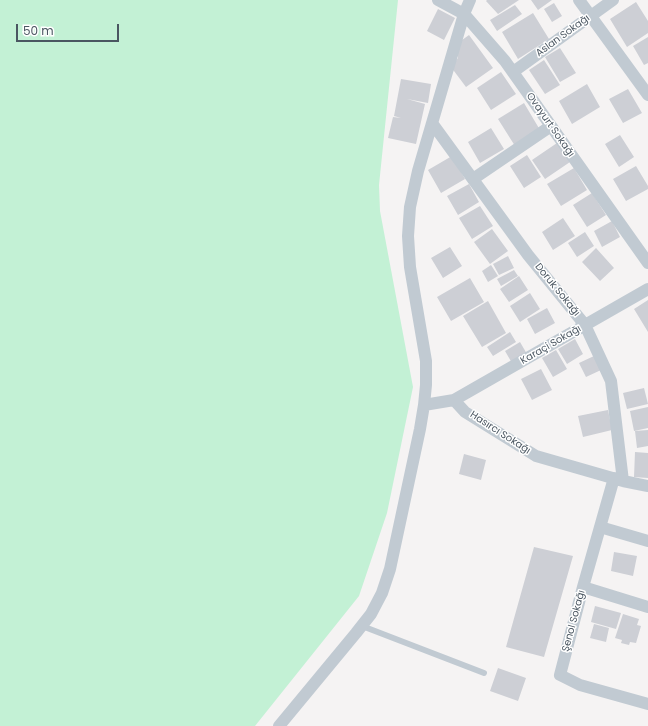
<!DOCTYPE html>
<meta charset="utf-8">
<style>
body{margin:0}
#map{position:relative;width:648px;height:726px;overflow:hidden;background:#f5f3f3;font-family:Poppins,sans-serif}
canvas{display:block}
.scale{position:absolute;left:16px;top:24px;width:103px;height:18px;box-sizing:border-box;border:2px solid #4a5661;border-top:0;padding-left:5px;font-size:12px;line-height:14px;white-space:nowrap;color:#4a5661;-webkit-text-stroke:3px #fff;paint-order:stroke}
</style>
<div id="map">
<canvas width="648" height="726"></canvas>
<div class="scale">50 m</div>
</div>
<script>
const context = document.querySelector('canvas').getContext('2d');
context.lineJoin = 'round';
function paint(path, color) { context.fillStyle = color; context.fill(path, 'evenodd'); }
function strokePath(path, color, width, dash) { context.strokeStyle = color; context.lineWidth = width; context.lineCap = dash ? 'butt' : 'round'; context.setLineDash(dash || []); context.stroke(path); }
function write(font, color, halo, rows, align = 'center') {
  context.font = font + ' Poppins,sans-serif'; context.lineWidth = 3; context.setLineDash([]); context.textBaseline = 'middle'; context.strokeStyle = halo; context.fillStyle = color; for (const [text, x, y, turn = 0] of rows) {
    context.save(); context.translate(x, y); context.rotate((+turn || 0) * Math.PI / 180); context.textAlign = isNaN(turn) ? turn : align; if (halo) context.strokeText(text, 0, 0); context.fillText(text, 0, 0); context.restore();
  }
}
const green = new Path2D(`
 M0 0H398L379 185 380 211 413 387 387 513 359 596 255 726H0Z`);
const building = new Path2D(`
 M487 0H519L498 14 486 1Z
 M531 0H552L538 10Z
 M636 2 648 21V33L627 47 610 19Z
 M554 3 562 16 552 22 544 9Z
 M515 5 522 14 497 31 490 20Z
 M438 9 455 18 444 40 427 31Z
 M533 13 549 39 518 59 502 32Z
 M469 35 493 68 466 87 451 67 458 58V43Z
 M648 37V63L644 65 633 46Z
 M560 48 576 73 560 82 545 57Z
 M544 60 560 85 545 94 529 70Z
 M501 72 516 94 491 110 477 88Z
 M401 79 431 84 428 103 407 99 425 104 416 144 388 138 393 117 401 118 394 116Z
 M587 84 600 107 572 124 559 101Z
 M628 89 642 113 623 123 609 99Z
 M524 103 540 130 515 146 498 119Z
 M491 128 504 149 480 163 468 142Z
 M620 135 634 157 619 167 605 144Z
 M557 143 570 162 545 179 532 160Z
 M527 155 541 177 524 188 510 166Z
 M452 156 465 179 441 193 428 170Z
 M636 166 648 186V189L626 201 613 179Z
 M574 168 587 190 561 206 547 184Z
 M469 184 479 202 458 215 447 196Z
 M592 193 606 215 587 227 573 205Z
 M480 206 493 226 472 239 459 218Z
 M563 218 575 236 553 250 542 232Z
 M612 221 620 237 602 247 594 231Z
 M492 229 508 251 490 264 474 242Z
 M585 232 594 246 577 257 568 243Z
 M450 247 462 266 443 278 431 258Z
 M596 248 614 268 600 281 582 262Z
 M508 256 514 268 499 275 493 264Z
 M491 265 498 276 488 282 482 271Z
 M514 270 518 276 501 286 497 279Z
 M519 276 528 290 509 302 500 289Z
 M470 278 484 302 451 321 437 297Z
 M530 293 540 309 520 322 510 306Z
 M648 300V332L634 309Z
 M488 301 506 333 482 347 463 316Z
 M547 308 555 323 535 334 527 319Z
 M510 332 516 342 493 356 487 347Z
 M575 339 583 354 567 364 558 349Z
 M520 342 527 354 512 363 505 351Z
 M556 350 567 369 553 377 542 358Z
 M594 356 601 370 586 377 579 363Z
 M541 369 552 390 532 400 521 379Z
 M644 388 648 404 627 409 623 393Z
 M648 407V428L634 431 630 411Z
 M608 410 612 430 583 437 578 416Z
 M648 430V446L637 448 635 431Z
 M635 452 648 453V478L634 477Z
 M464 454 486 460 481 480 459 474Z
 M534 547 573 556 544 657 506 647Z
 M614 552 637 556 633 576 611 571Z
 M595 606 621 613 616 629 591 622Z
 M623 614 639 619 637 625 641 626 636 643 630 642 629 645 621 643 622 640 615 638Z
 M594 624 609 628 606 642 590 638Z
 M498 668 526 678 518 701 490 691Z`);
const lane = new Path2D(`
 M362 626 484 673`);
const street = new Path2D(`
 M438 0 464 14 505 61 648 263
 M579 0 648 95
 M513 72 613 0
 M432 123 528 255 585 325 611 381 623 481
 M473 179 551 126
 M454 400 648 289
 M424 405 454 400 465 412 536 456 623 481 648 486
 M614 478 583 587 560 675 580 685 648 704
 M600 527 648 541
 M583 587 648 607
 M279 726 356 633 371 614 382 593 390 569 420 429 424 405 426 385V361L410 267 408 236 410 207 418 171 464 14 470 0`);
const streetNames = [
 ["Aslan Sokağı",563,36,-36],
 ["Ovayurt Sokağı",550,125,55],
 ["Doruk Sokağı",557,290,51],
 ["Karaçi Sokağı",551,345,-30],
 ["Hasırcı Sokağı",500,433,33],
 ["Şenol Sokağı",574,621,-75]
];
paint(green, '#c3f1d5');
paint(building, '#cdcfd5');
strokePath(lane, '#c1cad2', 6);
strokePath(street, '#c1cad2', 12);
write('10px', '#4a5661', '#fff', streetNames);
</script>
